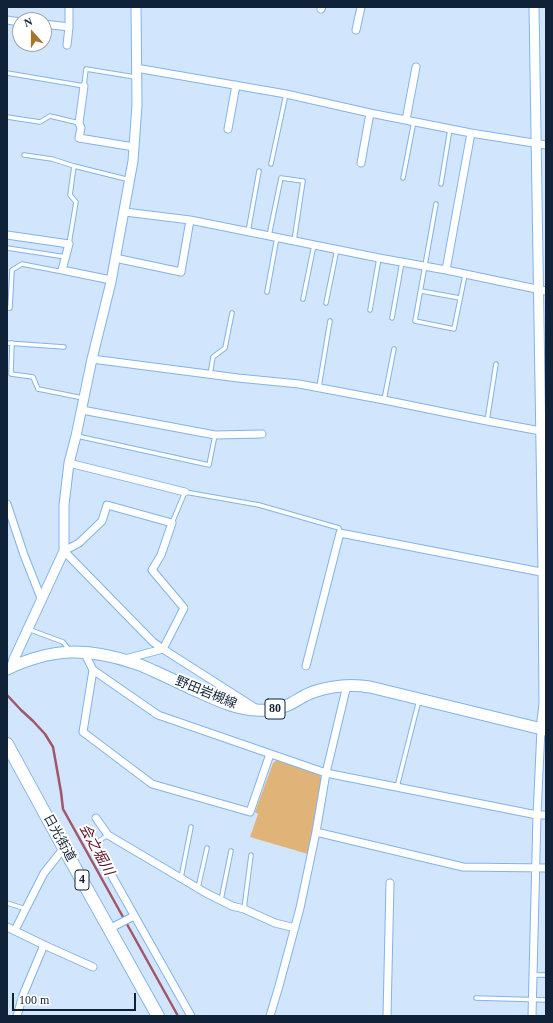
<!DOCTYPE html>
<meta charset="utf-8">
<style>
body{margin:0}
#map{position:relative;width:553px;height:1023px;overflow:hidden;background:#d1e5fc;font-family:"Times New Roman",serif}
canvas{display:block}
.frame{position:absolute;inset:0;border:8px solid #0f2237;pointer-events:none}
.north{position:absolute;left:12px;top:12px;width:40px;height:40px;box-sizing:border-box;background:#fff;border:1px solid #9fa7af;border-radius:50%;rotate:339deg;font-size:11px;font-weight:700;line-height:16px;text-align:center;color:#0f2237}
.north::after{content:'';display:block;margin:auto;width:14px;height:18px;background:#a6742b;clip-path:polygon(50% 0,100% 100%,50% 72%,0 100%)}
.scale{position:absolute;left:12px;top:993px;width:124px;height:18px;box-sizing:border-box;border:2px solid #0f2237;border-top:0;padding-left:5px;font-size:12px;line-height:14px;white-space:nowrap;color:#0f2237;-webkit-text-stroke:3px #fff;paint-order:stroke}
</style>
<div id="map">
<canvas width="553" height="1023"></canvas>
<div class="frame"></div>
<div class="north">N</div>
<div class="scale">100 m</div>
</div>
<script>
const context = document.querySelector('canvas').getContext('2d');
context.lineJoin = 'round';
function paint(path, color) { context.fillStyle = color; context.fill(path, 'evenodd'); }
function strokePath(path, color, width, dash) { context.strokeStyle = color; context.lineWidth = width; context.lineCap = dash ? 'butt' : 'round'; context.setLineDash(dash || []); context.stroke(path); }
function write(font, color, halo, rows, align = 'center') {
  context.font = font + ' "Times New Roman","Noto Sans JP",serif'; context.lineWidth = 4; context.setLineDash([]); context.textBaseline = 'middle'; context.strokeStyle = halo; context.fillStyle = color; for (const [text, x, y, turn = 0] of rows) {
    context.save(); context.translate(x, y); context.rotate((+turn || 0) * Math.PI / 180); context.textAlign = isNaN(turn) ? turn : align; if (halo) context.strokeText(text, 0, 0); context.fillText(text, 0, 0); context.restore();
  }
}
const green = new Path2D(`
 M277 760 319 774 322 779 308 854 250 837 258 814 255 812 273 763Z`);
const stream = new Path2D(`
 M7 695 21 710 33 721 45 734 53 747 61 792 63 809 178 1016`);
const service = new Path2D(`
 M7 73 84 86 86 69 135 77
 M7 117 40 122 50 116 79 123
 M24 155 52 159 74 166
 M271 164 286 94
 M403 178 414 121
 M441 184 450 129
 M436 204 415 321 454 329 465 275
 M248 232 259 171
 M269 236 281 178 303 181 294 241
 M69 244 76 202 70 195 74 166 130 180
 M7 248 66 257
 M421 291 460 298
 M267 292 277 237
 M303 299 314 245
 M326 303 337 249
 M7 308H10L12 270 22 264 58 271 62 270
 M370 310 379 258
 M392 318 402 262
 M7 343 64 347
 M12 343 11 374 33 377 38 389 83 398
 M210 375 213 357 225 348 232 313
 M319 387 330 321
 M384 400 394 349
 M487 421 496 364
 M77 436 209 465 215 435
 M172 523 185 492 259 505 339 528 340 533
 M28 629 63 642 70 651
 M397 787 419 700
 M94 844 108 835
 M181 878 191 827
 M198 888 207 848
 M221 900 231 851
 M7 903 26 909
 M244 909 251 855
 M534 975H546
 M476 998 546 1000`);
const minor = new Path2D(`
 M321 9 322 7
 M7 20 20 22
 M44 24 69 27
 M356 30 361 7
 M67 45 69 27V7
 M136 68 286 94 370 113 471 133 546 145
 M84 86 79 123 81 128 79 138 134 147
 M406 120 416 67
 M228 129 236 85
 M361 163 370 113
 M125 212 190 220 379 258 446 270 546 291
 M7 235 69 244 62 270 111 280
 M115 258 181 272 190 220
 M446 270 471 133
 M92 359 238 378 299 384 384 400 487 421 546 432
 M82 410 215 435 262 434
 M69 463 185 492
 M7 504 24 555 41 598
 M84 652 93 670 158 715 326 773 537 815H546
 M125 659 163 649 184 608 152 570 161 555 172 523 107 505 102 521 79 543 64 551 153 642 163 649 257 709
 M306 666 340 533 546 573
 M93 670 83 732 152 784 250 812 270 754
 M96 818 108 835 206 893 232 906 244 909 275 923 295 928
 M316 832 463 867 546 868
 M94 844 191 1016
 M7 927 44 945 93 967
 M109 929 134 916
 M15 930 44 873 64 848
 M17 1016 23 995 44 945
 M270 1016 279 986 300 908 316 832 326 773 347 685
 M387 1016 390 883
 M532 1016 537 815 541 729 543 727`);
const tertiary = new Path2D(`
 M534 7 543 572 544 704 541 729
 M12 667 14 659 64 551V505L69 463 76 436 92 359 111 282 133 161 137 105 136 7`);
const primary = new Path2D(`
 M7 669C52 648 87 647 134 663 141 665 147 668 154 671 167 677 180 683 192 689 213 698 233 709 256 710 266 711 279 709 288 705 297 701 304 695 313 692 331 686 351 684 370 687L546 730`);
const trunk = new Path2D(`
 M7 744 60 841 158 1016`);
const shields = [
 [275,709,20],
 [82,880,14]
];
const shieldNames = [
 ["80",275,709],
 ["4",82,880]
];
const streetNames = [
 ["野田岩槻線",206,693,22],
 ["日光街道",59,838,61]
];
const waterNames = [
 ["会之堀川",96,850,61]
];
paint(green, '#e0b379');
strokePath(stream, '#a25669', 2.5);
strokePath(service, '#82b3ea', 5.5);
strokePath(minor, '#82b3ea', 9);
strokePath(tertiary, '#82b3ea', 11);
strokePath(primary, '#82b3ea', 13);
strokePath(trunk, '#82b3ea', 14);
strokePath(service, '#fff', 3.5);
strokePath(minor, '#fff', 7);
strokePath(tertiary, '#fff', 9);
strokePath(primary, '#fff', 11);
strokePath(trunk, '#fff', 12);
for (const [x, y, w] of shields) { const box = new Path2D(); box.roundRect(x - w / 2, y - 10, w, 20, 3); context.fillStyle = '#fff'; context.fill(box); strokePath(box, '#0f2237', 1); }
write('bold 12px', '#0f2237', null, shieldNames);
write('13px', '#0f2237', '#fff', streetNames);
write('italic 14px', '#550b1e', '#fff', waterNames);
</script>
